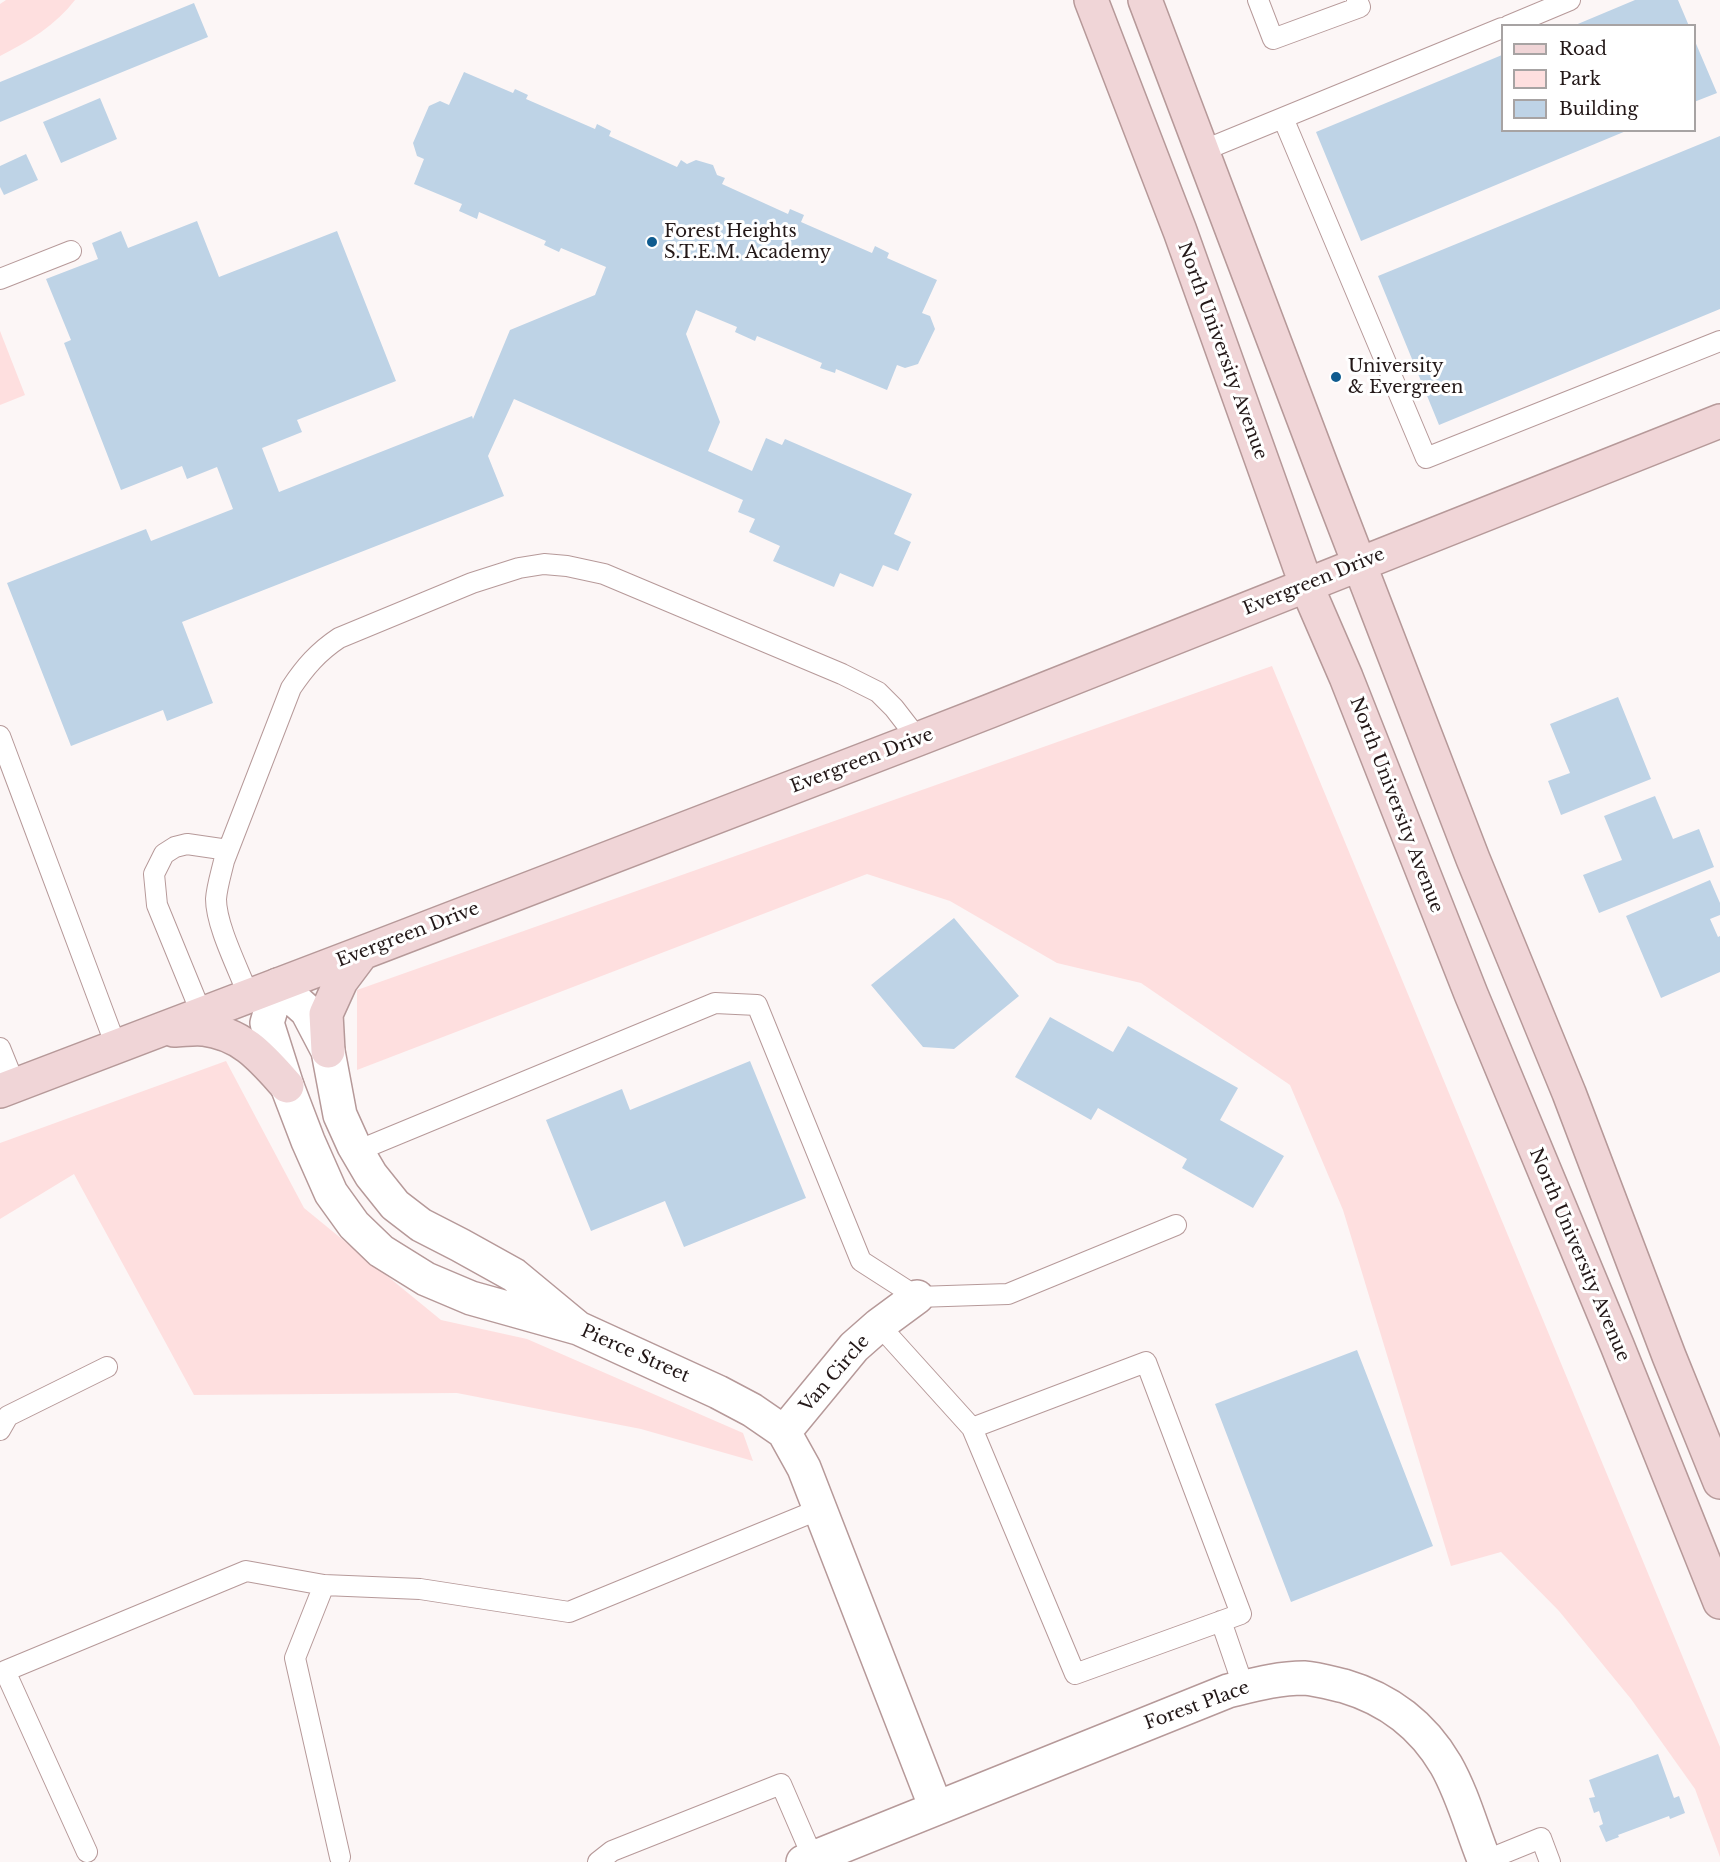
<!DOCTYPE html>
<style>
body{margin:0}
#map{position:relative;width:1720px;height:1862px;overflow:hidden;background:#fcf6f6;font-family:"Libre Baskerville",serif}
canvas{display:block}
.legend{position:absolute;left:1501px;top:24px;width:195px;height:108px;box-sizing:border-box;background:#fff;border:2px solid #a7a3a3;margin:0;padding:8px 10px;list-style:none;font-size:18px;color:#231818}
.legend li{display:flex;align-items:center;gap:12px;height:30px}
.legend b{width:30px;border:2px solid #a7a3a3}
</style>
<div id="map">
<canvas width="1720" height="1862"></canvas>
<ul class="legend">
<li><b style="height:8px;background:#f0d5d7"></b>Road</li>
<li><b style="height:16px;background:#fedfdf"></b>Park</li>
<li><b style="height:16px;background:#bed3e6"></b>Building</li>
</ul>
</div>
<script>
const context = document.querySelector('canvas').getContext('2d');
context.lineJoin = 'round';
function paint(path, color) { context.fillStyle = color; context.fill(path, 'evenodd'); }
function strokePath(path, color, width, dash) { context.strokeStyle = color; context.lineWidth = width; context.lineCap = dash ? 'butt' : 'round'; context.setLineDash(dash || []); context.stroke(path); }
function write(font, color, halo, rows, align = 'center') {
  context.font = font + ' "Libre Baskerville",serif'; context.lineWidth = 6; context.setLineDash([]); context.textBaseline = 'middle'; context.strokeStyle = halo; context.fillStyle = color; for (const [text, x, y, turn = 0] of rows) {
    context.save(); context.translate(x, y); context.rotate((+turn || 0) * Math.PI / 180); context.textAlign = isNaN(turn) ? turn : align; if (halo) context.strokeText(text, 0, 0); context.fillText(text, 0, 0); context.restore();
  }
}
const green = new Path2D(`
 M6 0H75C56 25 28 42 0 56V4Z
 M0 331 25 395 0 405Z
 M1272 666 1720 1747V1857L1695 1789 1631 1699 1559 1611 1501 1552 1451 1566 1343 1210 1290 1085 1141 983 1057 963 950 901 867 874 357 1070V990Z
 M226 1061 304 1208 441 1320 527 1339 743 1433 753 1461 641 1429 457 1393 194 1395 74 1174 0 1219V1143Z`);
const building = new Path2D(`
 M1635 0H1678L1689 26H1573Z
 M194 3 208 37 0 122V82Z
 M1694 39 1717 93 1694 102Z
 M1502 55V130L1626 131 1361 241 1316 132Z
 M464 72 513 93 515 89 528 95 526 99 595 129 597 124 611 131 609 136 677 167 681 160 687 164 696 160 713 165 717 175 725 178 722 184 788 214 790 209 804 215 801 222 872 253 875 246 889 253 887 258 937 280 922 313 930 316 935 329 918 364 905 368 897 365 887 390 836 369 835 373 820 368 822 363 757 336 755 341 735 332 737 327 696 310 686 334 720 422 708 451 752 471 766 438 782 445 785 439 912 494 894 534 911 542 898 571 883 565 873 587 840 573 834 587 773 561 780 546 749 532 755 519 738 512 743 500 514 399 488 456 504 496 182 622 213 703 167 721 163 710 71 746 7 583 146 529 151 541 233 509 217 467 187 479 182 466 121 490 64 343 71 340 46 279 98 259 92 243 121 231 128 248 197 221 219 277 337 231 396 381 297 420 302 432 262 448 279 492 472 416 473 419 510 330 595 295 606 267 561 248 559 252 544 245 546 241 479 212 477 219 459 211 462 204 414 184 424 159 417 156 413 143 429 106 440 101 449 105Z
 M100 98 117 139 61 163 43 122Z
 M1720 136V309L1439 425 1378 276Z
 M26 154 38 180 4 195 0 187V166Z
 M1618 697 1651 779 1561 815 1548 781 1570 773 1550 724Z
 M1655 796 1673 839 1699 829 1714 867 1599 913 1583 875 1622 860 1604 816Z
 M1710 880 1720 903V915L1710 919 1718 937 1720 936V972L1661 998 1626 916Z
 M954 918 1019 996 954 1049 923 1047 871 985Z
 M1050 1017 1113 1052 1128 1026 1238 1088 1220 1120 1284 1156 1253 1208 1182 1168 1187 1159 1098 1108 1091 1120 1015 1077Z
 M750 1061 806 1198 684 1247 665 1201 591 1231 546 1120 622 1089 630 1110Z
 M1357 1350 1433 1546 1291 1602 1215 1404Z
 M1658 1754 1674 1798 1679 1796 1685 1813 1670 1819 1669 1816 1618 1835 1619 1837 1606 1842 1599 1826 1603 1824 1599 1811 1594 1813 1589 1798 1595 1797 1589 1780Z`);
const lane = new Path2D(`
 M1258 0 1273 39 1360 7 1357 0
 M1508 26 1570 0
 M1283 118 1426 458 1720 341
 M1202 151 1502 28
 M0 279 71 251
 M0 736 116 1046
 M249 997C239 970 216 926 216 899 217 886 221 874 224 861L291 688C305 667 318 652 339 638L472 583 519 568 544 564 567 566 604 574 842 674 878 692 894 708 918 739
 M202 1015 157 905 154 874 164 854 175 847 187 844 228 850
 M0 1048 15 1085
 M357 1151 715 1003 757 1005 861 1261 917 1297 1008 1294 1176 1225
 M879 1325 972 1428 1075 1674 1241 1614 1146 1362 972 1428
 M0 1430 8 1416 107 1367
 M1221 1621 1244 1688
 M87 1852 5 1671 246 1571 324 1585
 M340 1857 295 1658 324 1585 420 1589 569 1612 820 1509
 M598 1862 612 1851 781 1784 813 1858
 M1482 1862 1541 1838 1550 1862`);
const street = new Path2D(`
 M578 1328 514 1275 460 1245 421 1225 395 1205 371 1175 354 1146 340 1115 328 1051 307 1011 278 985 267 1023 287 1086 308 1141 331 1193 354 1225 381 1251 426 1279 471 1298 578 1328 718 1392 752 1410 784 1432 804 1468 936 1808
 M784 1432 854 1347 879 1325 917 1297
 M803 1862 1228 1691C1253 1685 1278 1678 1304 1678 1317 1679 1331 1683 1344 1686 1388 1699 1422 1724 1446 1765 1463 1795 1472 1830 1485 1862`);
const secondary = new Path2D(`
 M1091 0 1180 231 1307 587 1346 677 1471 994 1617 1345 1720 1602
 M1145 0 1323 470 1473 859 1569 1093 1669 1356 1720 1482
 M174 1030C183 1030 193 1028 203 1029 243 1034 262 1058 287 1086
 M328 1051 326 1014 341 981 362 953
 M0 1091C306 974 613 858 918 739 1186 635 1452 526 1720 421`);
const markers = [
 [652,242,6,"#0f5b8f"],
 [1336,377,6,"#0f5b8f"]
];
const poiNames = [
 ["Forest Heights",664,232],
 ["S.T.E.M. Academy",664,253],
 ["University",1348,367],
 ["& Evergreen",1348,388]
];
const streetNames = [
 ["North University Avenue",1222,351,70],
 ["Evergreen Drive",1314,582,-22],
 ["Evergreen Drive",862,761,-21],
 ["North University Avenue",1396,805,69],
 ["Evergreen Drive",408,935,-21],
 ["North University Avenue",1579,1255,67],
 ["Pierce Street",635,1354,24],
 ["Van Circle",835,1374,-49],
 ["Forest Place",1197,1706,-20]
];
paint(green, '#fedfdf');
paint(building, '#bed3e6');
strokePath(lane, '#b69999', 22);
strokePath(street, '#b69999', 36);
strokePath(secondary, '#b69999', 36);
strokePath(lane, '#fff', 20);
strokePath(street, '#fff', 33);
strokePath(secondary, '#f0d5d7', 33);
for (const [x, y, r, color] of markers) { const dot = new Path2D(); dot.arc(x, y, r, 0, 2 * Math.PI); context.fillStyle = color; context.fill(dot); strokePath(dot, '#fff', 2); }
write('18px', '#231818', '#fff', poiNames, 'left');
write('18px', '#231818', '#fff', streetNames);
</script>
